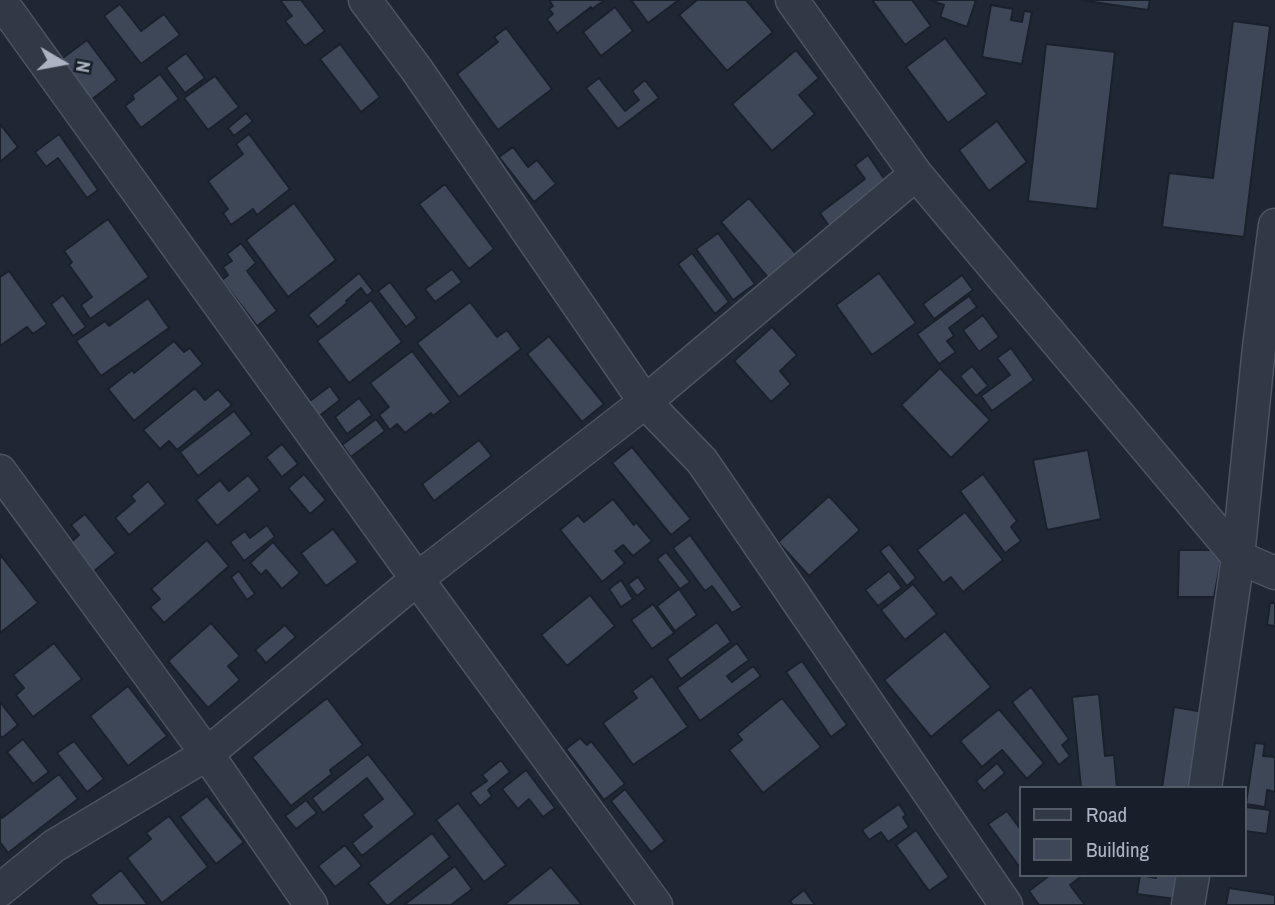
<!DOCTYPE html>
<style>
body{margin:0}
#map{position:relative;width:1275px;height:905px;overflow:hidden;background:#1f2735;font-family:"Archivo Narrow",sans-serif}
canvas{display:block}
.legend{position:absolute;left:1019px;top:786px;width:228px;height:91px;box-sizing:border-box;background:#181f2a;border:2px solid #535b67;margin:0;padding:9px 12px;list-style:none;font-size:21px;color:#acb4c3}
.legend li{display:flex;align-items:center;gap:14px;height:35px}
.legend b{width:35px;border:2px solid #535b67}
.north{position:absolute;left:28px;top:28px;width:70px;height:70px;-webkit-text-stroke:5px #181f2a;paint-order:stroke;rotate:100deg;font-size:19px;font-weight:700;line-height:28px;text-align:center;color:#acb4c3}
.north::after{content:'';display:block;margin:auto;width:24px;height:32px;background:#acb4c3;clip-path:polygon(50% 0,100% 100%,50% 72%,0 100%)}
</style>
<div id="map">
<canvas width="1275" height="905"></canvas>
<ul class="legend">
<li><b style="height:9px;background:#323946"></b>Road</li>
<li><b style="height:19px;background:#3d4758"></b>Building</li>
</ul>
<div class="north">N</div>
</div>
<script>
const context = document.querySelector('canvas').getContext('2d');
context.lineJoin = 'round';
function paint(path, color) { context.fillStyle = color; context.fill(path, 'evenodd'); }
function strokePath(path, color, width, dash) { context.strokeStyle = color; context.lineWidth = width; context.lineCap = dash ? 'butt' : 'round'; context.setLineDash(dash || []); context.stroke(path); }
const building = new Path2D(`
 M280 0H301L325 31 305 46 285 21 292 16Z
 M549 0H605L592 9 591 7 557 33 547 19 553 14 549 9 553 6Z
 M631 0H679L648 23Z
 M697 0H746L773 32 727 71 679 15Z
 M872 0H912L931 26 905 45Z
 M930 0H976L967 27 940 17 944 5Z
 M1080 0H1150L1148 10Z
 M120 4 141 31 164 14 180 35 141 64 104 16Z
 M991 5 1013 9 1011 20 1022 22 1024 11 1032 12 1022 64 982 57Z
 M615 7 633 31 601 56 583 32Z
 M1233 21 1270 26 1244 237 1162 227 1169 173 1213 178Z
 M506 28 552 89 498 130 457 74 498 42 494 37Z
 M945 38 987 94 948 123 906 67Z
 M87 40 117 80 91 100 60 60Z
 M340 44 380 97 361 112 320 59Z
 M1046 44 1115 52 1097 209 1028 201Z
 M796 50 819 78 799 95 815 114 772 151 732 104Z
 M186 53 205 78 185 93 166 68Z
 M160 74 179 99 141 128 125 106 134 99 132 95Z
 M215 76 239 107 208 130 184 98Z
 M599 78 625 111 639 100 632 91 645 80 659 98 618 129 586 88Z
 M246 113 253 121 234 136 228 128Z
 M997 121 1027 162 989 191 959 150Z
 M0 124 18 147 0 162Z
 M59 134 98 190 87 198 58 158 46 167 35 152Z
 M249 134 290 189 257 215 253 209 231 225 223 213 228 209 208 181 243 154 236 144Z
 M513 147 528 167 537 160 556 184 534 202 499 157Z
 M868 155 887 183 829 226 820 213 865 179 855 165Z
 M445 184 494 249 469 269 419 204Z
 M749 198 798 256 770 280 721 222Z
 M294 203 336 260 288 297 246 240Z
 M108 219 149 277 90 319 81 305 92 297 69 265 72 262 64 251Z
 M718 233 755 284 733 300 696 249Z
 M241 243 256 263 247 271 277 311 257 326 222 280 228 275 223 267 232 261 227 254Z
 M692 253 729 302 715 314 678 264Z
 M452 269 462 282 435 302 425 289Z
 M9 271 47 324 33 334 27 327 0 346V277Z
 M359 273 373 291 367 296 361 288 346 301 347 303 318 327 308 315Z
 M879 273 916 323 872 355 836 305Z
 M962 275 973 290 934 319 923 304Z
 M390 282 417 318 406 327 378 291Z
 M63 295 86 327 73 336 51 304Z
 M969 296 977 307 949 328 954 336 947 341 956 352 939 364 917 334Z
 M148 298 169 328 101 376 76 341 105 321 109 326Z
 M371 300 402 342 349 383 317 341Z
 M470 302 497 337 507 330 521 349 459 397 417 343Z
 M983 315 999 337 979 352 963 330Z
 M772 327 797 355 780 371 791 384 771 402 734 361Z
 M549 336 604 404 582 422 527 354Z
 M174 341 184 352 190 348 203 364 134 421 108 389 132 370 134 373Z
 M1011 348 1034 380 992 411 981 396 1010 375 997 358Z
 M412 351 451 402 433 416 431 413 405 433 397 424 390 430 379 415 389 407 370 383Z
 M972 366 988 386 976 396 960 376Z
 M940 368 990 420 951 458 901 405Z
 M330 386 340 400 318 417 307 403Z
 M195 388 205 400 218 389 232 405 177 450 169 441 160 449 143 430Z
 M359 398 372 415 347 434 335 417Z
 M234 411 252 434 198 476 180 452Z
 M376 419 385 431 351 457 342 445Z
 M479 440 492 456 434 501 422 484Z
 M282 444 298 464 282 477 266 457Z
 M632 447 691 519 671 535 612 463Z
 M1088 450 1101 519 1047 530 1033 460Z
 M304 474 326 500 310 514 288 488Z
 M983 474 1017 521 1011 527 1021 541 1005 553 960 491Z
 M248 475 260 490 217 526 196 500 220 480 229 491Z
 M148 481 166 504 129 535 115 518 135 501 131 496Z
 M829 496 860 530 809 576 778 542Z
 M613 499 634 525 636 522 652 541 633 556 623 545 615 551 625 563 602 582 560 530 578 515 584 522Z
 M965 512 1003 560 963 592 951 577 943 583 917 550Z
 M85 514 116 553 93 572 70 543 79 535 71 525Z
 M267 525 275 537 244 561 230 542 245 531 250 538Z
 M333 529 358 562 326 586 301 553Z
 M690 535 742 607 732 613 712 586 705 591 673 548Z
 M207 540 229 566 164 623 150 607 160 599 151 589Z
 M273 542 300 573 282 589 266 570 261 575 250 563Z
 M889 544 916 578 907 586 880 551Z
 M1179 550H1223L1214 597H1178Z
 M666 552 690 582 680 589 657 559Z
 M0 554 38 603 0 633Z
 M239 571 255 594 247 600 231 577Z
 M889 571 902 588 878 606 865 590Z
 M638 577 646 589 637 596 628 584Z
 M621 580 633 599 621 607 609 589Z
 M913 584 937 614 905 640 881 610Z
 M679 589 697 615 675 631 657 606Z
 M590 595 615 626 567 666 541 635Z
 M1270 603H1275V626L1267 625Z
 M653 604 674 633 652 649 631 620Z
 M717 622 731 642 681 679 667 659Z
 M211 623 240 656 228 666 240 680 208 708 168 661Z
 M285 625 296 637 266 663 255 650Z
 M945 631 991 687 931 737 884 680Z
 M54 643 82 679 33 717 16 695 24 688 13 675Z
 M737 643 749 660 727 676 732 682 753 666 761 676 700 721 677 688Z
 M802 661 847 725 831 737 786 672Z
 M652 676 688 727 633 765 603 723 637 698 632 691Z
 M128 686 167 736 128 766 90 716Z
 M1031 687 1069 739 1062 745 1070 756 1059 765 1012 702Z
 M1099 694 1105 756 1114 755 1117 788H1081L1072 697Z
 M327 698 363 745 330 770 332 774 291 806 252 757Z
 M782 698 821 747 763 793 729 750 742 740 737 734Z
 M0 702 18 725 2 738 0 735Z
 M1174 707 1204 712 1193 788H1162Z
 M999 709 1044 763 1027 779 1002 750 982 767 960 741Z
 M580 738 587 745 591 741 625 784 604 800 566 749Z
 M23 739 49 772 33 784 7 752Z
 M74 741 104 779 87 792 57 753Z
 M1255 743 1265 744 1263 756 1275 757V792L1267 790 1265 807 1246 804Z
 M368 754 415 814 362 856 352 843 372 827 362 815 383 799 367 778 323 813 312 798Z
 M501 760 510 772 488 790 492 796 480 806 470 793 487 781 482 775Z
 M997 763 1005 773 984 791 976 781Z
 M526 770 555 808 543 817 529 799 518 809 502 789Z
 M59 774 78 799 8 853 0 842V815L2 818Z
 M625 789 665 841 651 852 611 801Z
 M207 796 244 842 216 864 180 817Z
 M306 800 317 813 296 829 285 816Z
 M458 803 506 865 484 882 436 820Z
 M899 804 906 815 903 817 909 827 888 842 881 832 869 840 862 830Z
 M1246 807 1270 810 1267 834 1245 831Z
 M1007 811 1021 830V869L988 824Z
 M169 816 208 867 162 903 127 858 151 839 146 833Z
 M916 830 949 877 929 891 896 845Z
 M432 833 450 857 389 905H386L368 883Z
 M345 845 362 866 335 887 318 866Z
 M455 866 472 889 451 905H404Z
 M551 867 582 905H504Z
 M121 870 148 905H98L90 895Z
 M1050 875H1083L1070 885 1085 905H1039L1029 891Z
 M1140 875 1156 878V875H1179L1175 899 1137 894Z
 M1229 888 1275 895V905H1226Z
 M804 890 815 905H793L790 901Z`);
const minor = new Path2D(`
 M0 0 417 579 656 905
 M365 0 417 70 645 402 702 461 1006 905
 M792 0 916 174 1238 557 1275 573
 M0 471 207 754 311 905
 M1205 788 1238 557 1259 347 1275 225
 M0 890 54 846 207 754 417 579 645 402 916 174
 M1188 905 1193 875`);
paint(building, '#3d4758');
strokePath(building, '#1a212c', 2);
strokePath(minor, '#4d5461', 35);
strokePath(minor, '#323946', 32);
</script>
